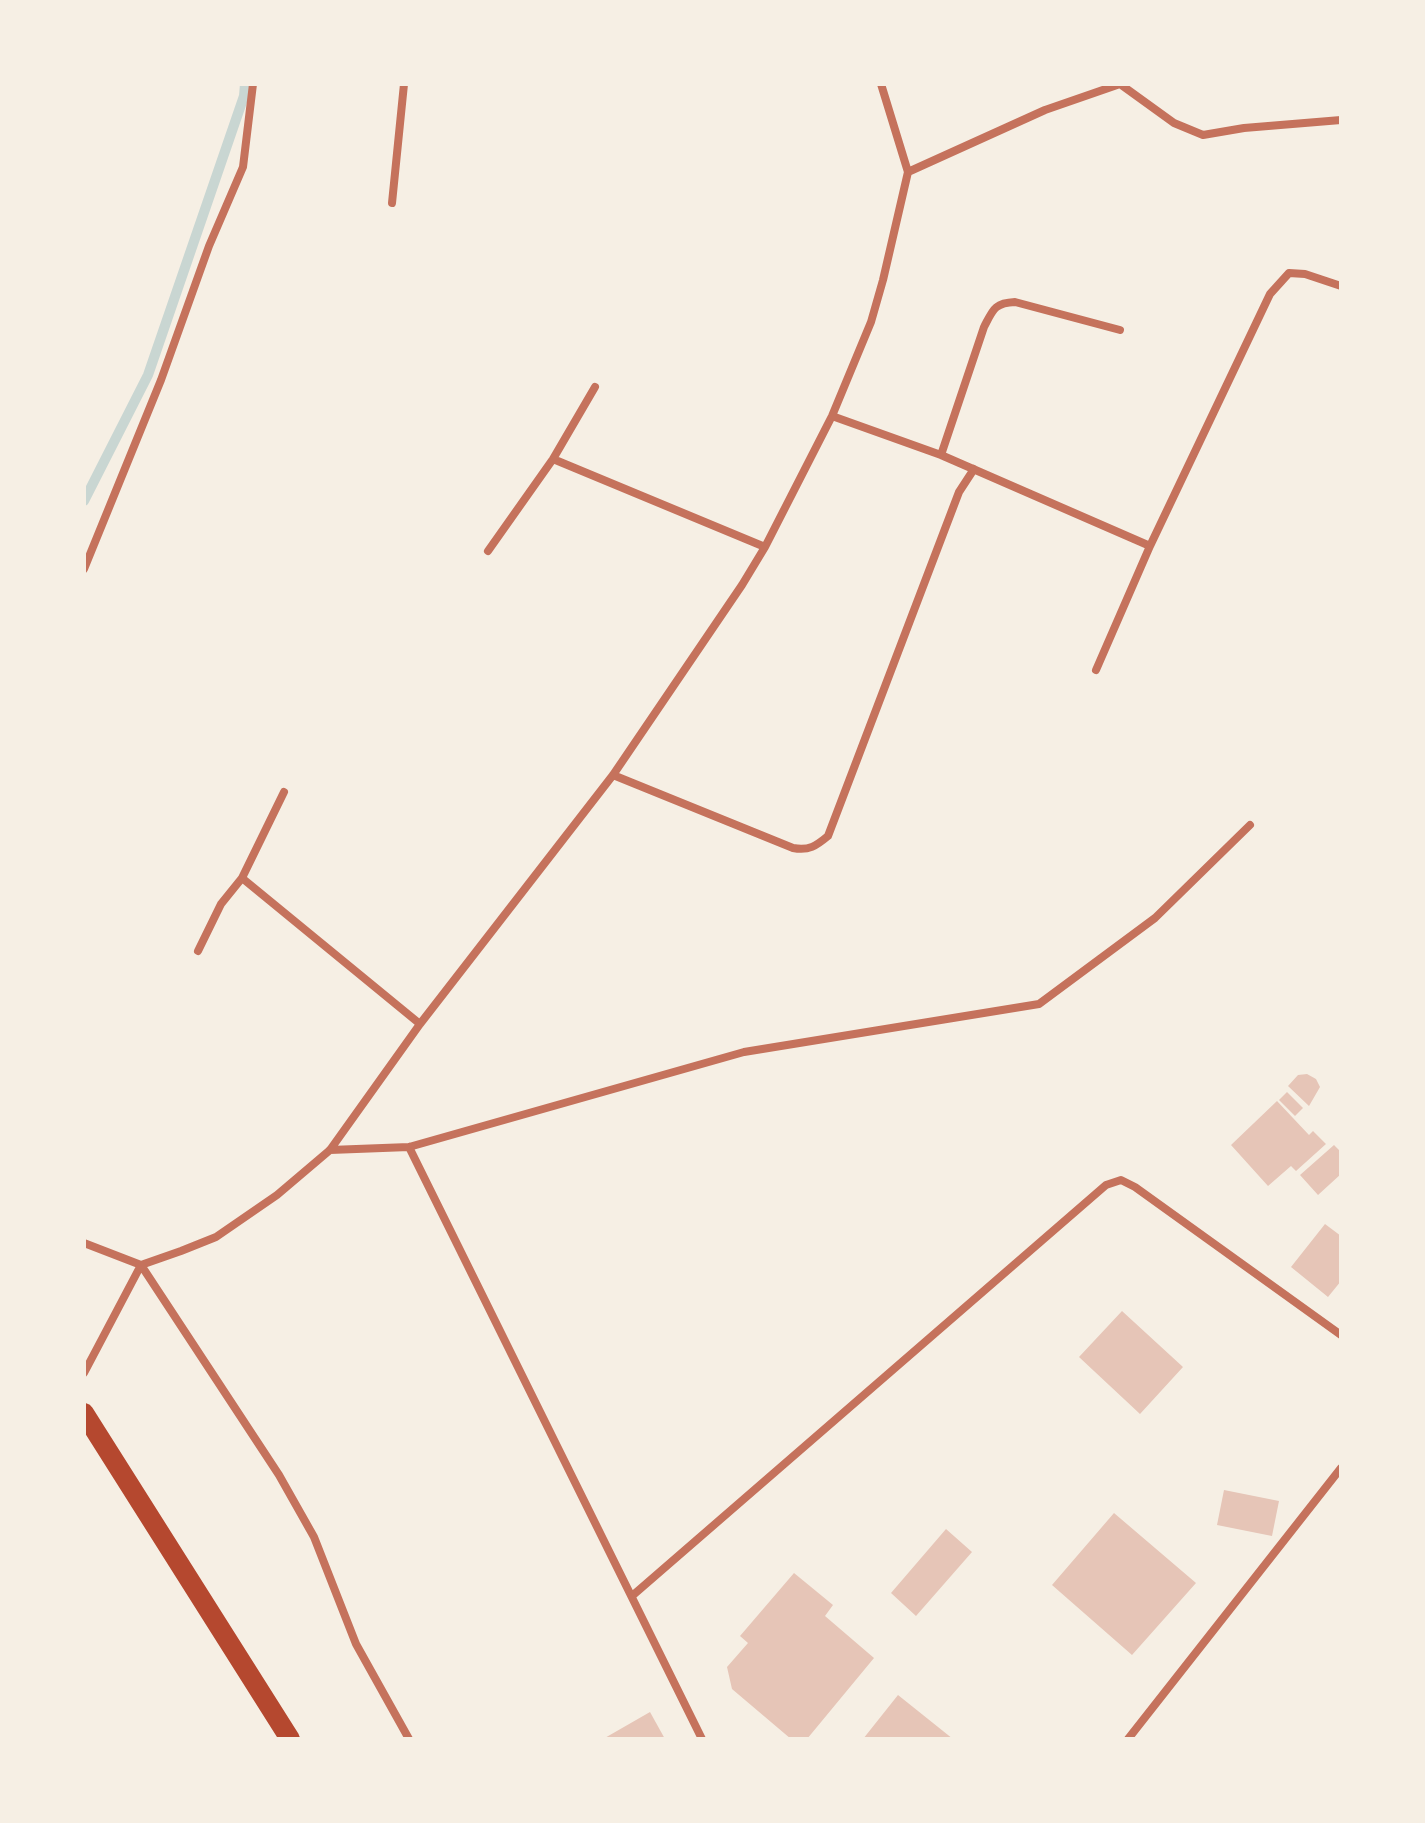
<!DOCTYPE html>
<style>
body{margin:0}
#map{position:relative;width:1425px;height:1823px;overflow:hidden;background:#f6efe4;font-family:"Source Sans 3",sans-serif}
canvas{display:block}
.frame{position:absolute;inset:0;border:86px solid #f6efe4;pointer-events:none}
</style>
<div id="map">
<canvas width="1425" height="1823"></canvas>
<div class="frame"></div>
</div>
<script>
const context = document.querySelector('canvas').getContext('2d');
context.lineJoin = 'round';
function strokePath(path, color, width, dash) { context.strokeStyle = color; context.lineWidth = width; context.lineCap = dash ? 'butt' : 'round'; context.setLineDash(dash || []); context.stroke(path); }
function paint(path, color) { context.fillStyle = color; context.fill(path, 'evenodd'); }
const stream = new Path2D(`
 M84 501 148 375 244 96 245 84`);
const building = new Path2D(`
 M1307 1074 1316 1079 1320 1087 1309 1106 1288 1086 1298 1075Z
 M1287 1092 1303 1108 1295 1116 1279 1100Z
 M1277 1101 1309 1135 1313 1131 1326 1144 1296 1171 1291 1166 1268 1186 1231 1145Z
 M1334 1145 1341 1152V1174L1318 1195 1300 1175Z
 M1325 1224 1341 1236V1281L1328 1297 1291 1267Z
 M1122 1311 1183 1367 1140 1414 1079 1357Z
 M1224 1490 1279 1501 1272 1536 1217 1525Z
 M1114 1513 1196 1583 1132 1655 1052 1585Z
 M946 1529 972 1552 916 1616 891 1593Z
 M794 1573 833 1605 825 1616 874 1658 807 1739H791L732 1689 727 1667 748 1643 740 1636Z
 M898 1695 953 1739H863Z
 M650 1712 665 1739H603Z`);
const minor = new Path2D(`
 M1120 84 1174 123 1203 135 1244 128 1341 120
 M908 172 1045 110 1120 84
 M392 203 404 84
 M832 416 941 455 1150 546
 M941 455 984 327C993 310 994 303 1015 302L1120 330
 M553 459 765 547
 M488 551 553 459 595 387
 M84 569 161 380 209 246 243 167 253 84
 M1096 670 1150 546 1270 294 1289 273 1305 274 1341 286
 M613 775 793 848C809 851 816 846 828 836L959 492 974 469
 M242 878 420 1024
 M198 951 221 904 242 878 284 792
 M409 1147 702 1739
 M330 1150 409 1147 744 1052 1039 1004 1155 918 1250 825
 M84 1243 141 1265 181 1251 216 1237 277 1195 330 1150 420 1024 613 775 742 585 765 547 832 416 871 322 883 280 908 172 881 84
 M84 1373 141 1265 279 1475 314 1537 356 1644 409 1739
 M632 1596 1106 1185 1121 1180 1135 1187 1341 1335
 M1128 1739 1341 1468`);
const primary = new Path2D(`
 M84 1413 290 1739`);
strokePath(stream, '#c9d6d2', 10);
paint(building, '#e6c5b7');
strokePath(minor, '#c5725c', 8);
strokePath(primary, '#b5482f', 20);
</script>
